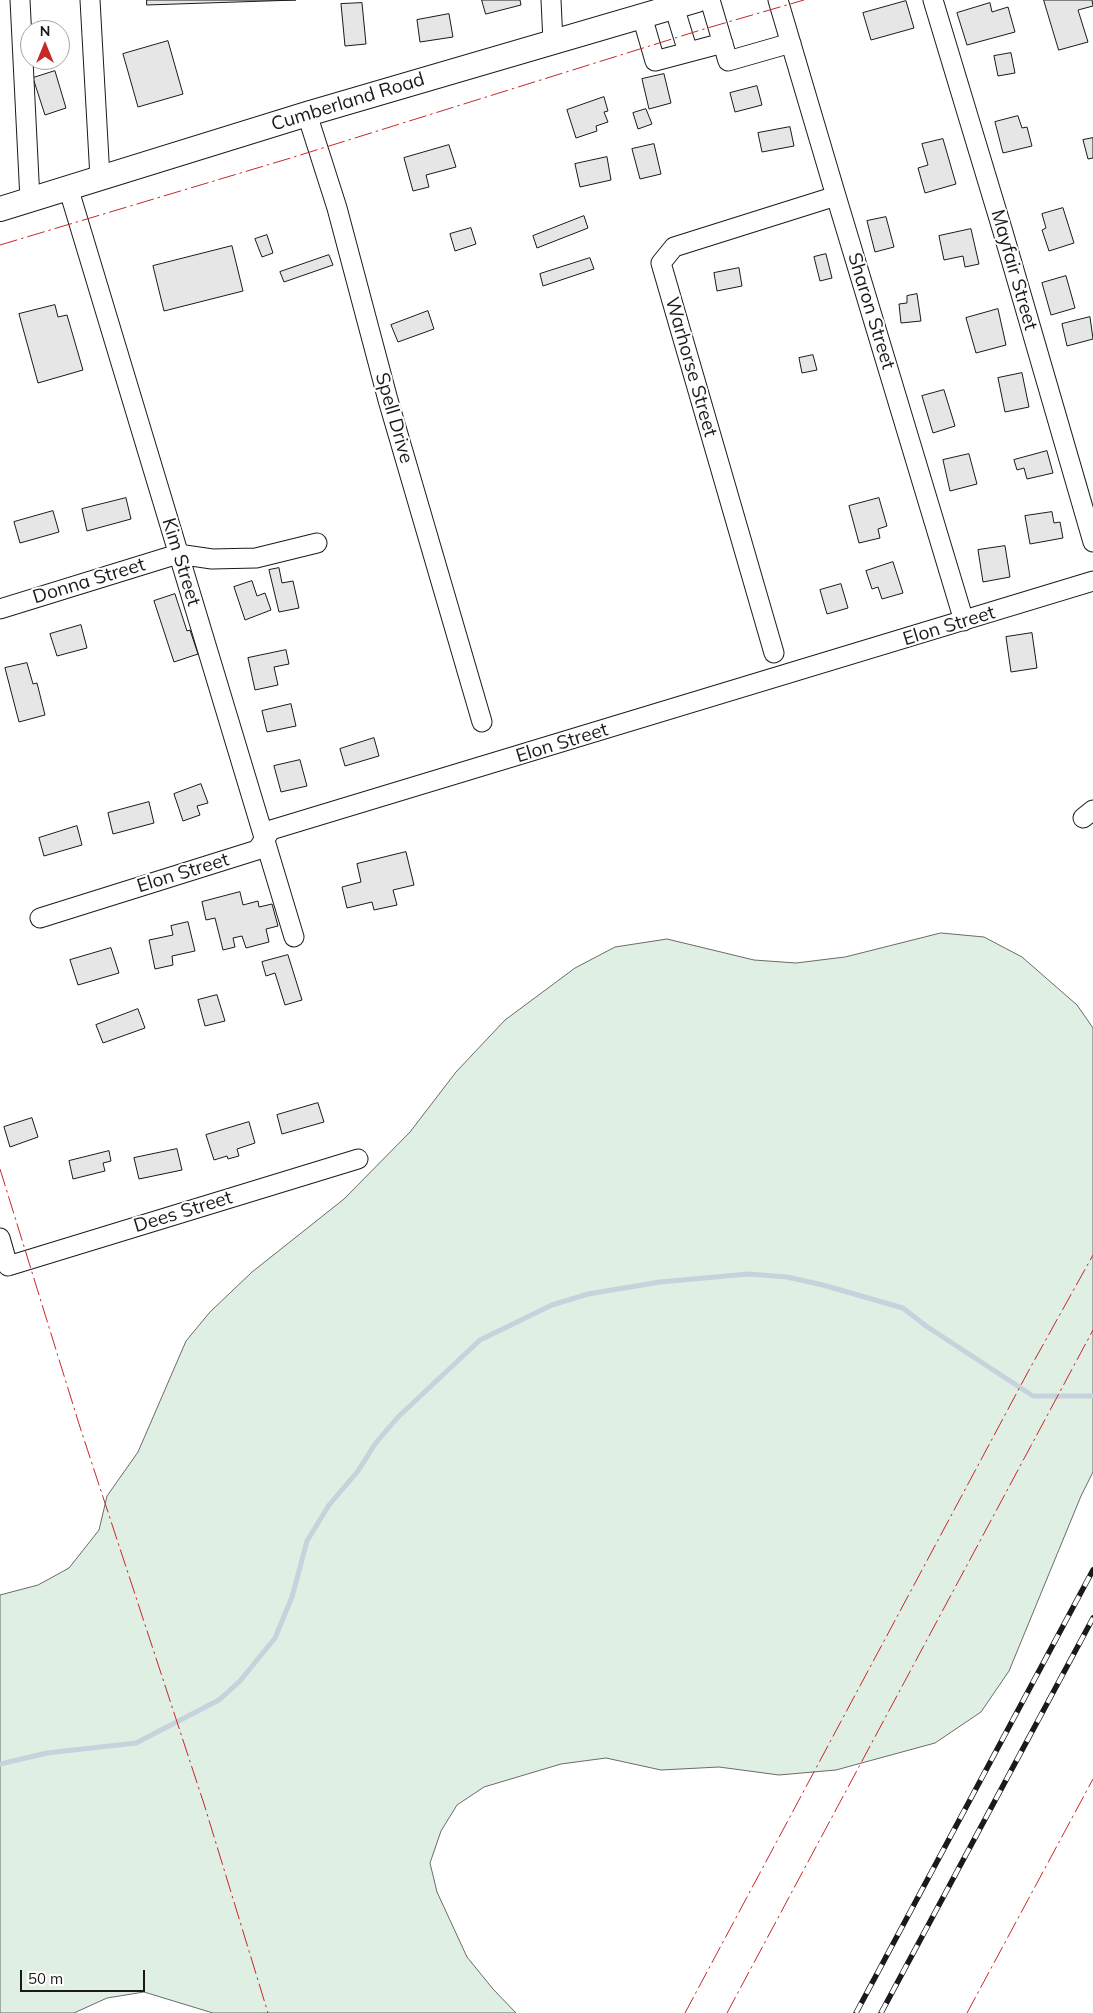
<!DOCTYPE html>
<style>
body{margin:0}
#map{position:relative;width:1093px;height:2013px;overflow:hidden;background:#fff;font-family:Mulish,sans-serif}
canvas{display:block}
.north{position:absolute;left:20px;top:20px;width:50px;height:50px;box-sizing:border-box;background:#fff;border:1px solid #a3a3a3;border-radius:50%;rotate:0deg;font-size:14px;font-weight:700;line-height:20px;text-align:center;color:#1a1a1a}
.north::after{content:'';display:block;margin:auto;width:18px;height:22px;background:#c62828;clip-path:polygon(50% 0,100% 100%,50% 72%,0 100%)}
.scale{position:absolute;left:20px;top:1970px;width:125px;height:22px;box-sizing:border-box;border:2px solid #1a1a1a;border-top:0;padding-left:6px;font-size:15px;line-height:18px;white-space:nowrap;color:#1a1a1a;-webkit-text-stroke:4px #fff;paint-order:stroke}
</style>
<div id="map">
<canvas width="1093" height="2013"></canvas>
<div class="north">N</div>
<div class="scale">50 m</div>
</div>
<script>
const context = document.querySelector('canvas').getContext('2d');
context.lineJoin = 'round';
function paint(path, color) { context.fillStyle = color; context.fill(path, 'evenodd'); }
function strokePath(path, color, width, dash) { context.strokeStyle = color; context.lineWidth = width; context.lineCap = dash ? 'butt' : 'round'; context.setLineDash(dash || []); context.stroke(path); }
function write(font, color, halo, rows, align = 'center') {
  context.font = font + ' Mulish,sans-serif'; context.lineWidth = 4; context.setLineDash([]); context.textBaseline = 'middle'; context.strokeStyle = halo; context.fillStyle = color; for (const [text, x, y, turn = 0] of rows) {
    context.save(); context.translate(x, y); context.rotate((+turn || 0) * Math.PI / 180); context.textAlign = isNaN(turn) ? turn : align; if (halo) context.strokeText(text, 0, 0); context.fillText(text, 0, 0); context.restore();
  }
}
const green = new Path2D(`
 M941 933 984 937 1022 957 1077 1005 1093 1028V1472L1081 1496 1009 1671 981 1712 935 1743 836 1770 779 1775 719 1767 661 1770 606 1758 561 1764 484 1787 457 1805 441 1831 430 1863 437 1892 467 1957 493 1989 516 2013H213L144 1992 107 1998 74 2013H0V1595L38 1585 69 1568 99 1530 107 1496 138 1452 186 1341 210 1312 252 1272 344 1199 410 1132 456 1072 505 1020 575 968 615 947 667 939 754 960 796 963 845 957Z`);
const stream = new Path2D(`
 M0 1764 47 1753 136 1743 219 1700 240 1681 275 1638 292 1597 307 1541 329 1505 358 1471 375 1444 398 1417 480 1340 552 1305 588 1294 660 1282 748 1274 787 1277 823 1285 903 1308 926 1326 1033 1396H1093`);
const building = new Path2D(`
 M147 0H296L147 5Z
 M482 0H520L521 5 486 14Z
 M1044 0H1092L1093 6 1078 10 1088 42 1059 50Z
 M906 1 914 28 871 40 863 13Z
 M362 3 366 44 345 46 341 4Z
 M990 3 992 12 1008 7 1015 32 967 45 957 13Z
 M449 14 453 37 420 42 417 20Z
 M168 41 183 94 138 107 123 54Z
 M1011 53 1015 73 998 76 994 56Z
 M55 71 66 108 45 115 33 78Z
 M664 74 671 103 649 109 642 79Z
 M757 86 762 105 735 112 730 93Z
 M604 97 608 111 604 112 608 122 596 126 597 131 576 138 567 110Z
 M646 109 652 124 638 129 633 113Z
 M1018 116 1022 128 1027 127 1032 146 1003 153 995 122Z
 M790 127 794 146 762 152 758 133Z
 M1093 138V158L1088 159 1083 140Z
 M943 139 956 184 925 193 918 168 928 165 922 144Z
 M654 144 661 174 640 179 632 149Z
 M449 145 456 167 426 175 429 187 413 191 404 158Z
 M607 157 611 180 580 187 575 164Z
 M1063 208 1074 243 1049 251 1042 230 1046 228 1042 214Z
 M584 216 588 228 537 248 533 236Z
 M886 217 894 247 875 252 867 221Z
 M471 228 476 244 455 251 450 234Z
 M971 229 979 264 965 267 963 256 944 260 939 236Z
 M267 235 273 253 262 257 255 239Z
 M232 246 243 291 164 311 153 266Z
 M826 254 832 278 820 281 814 257Z
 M329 255 333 265 284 282 280 272Z
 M590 258 594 269 543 286 540 274Z
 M739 268 742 286 717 291 714 273Z
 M1066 276 1075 308 1051 315 1042 283Z
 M917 294 921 321 901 323 899 304 907 303V296Z
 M55 305 58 317 67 315 83 370 38 383 19 314Z
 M998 309 1006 345 976 353 966 318Z
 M428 311 434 329 398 342 391 325Z
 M1090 317 1093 339 1067 346 1062 324Z
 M813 355 817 370 802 373 799 358Z
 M1022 373 1029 407 1005 412 998 378Z
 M944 390 955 426 933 433 922 396Z
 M1047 451 1053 473 1027 479 1024 468 1017 470 1014 460Z
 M969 454 977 484 950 491 943 460Z
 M126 498 131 519 87 531 82 509Z
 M879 498 887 526 878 529 880 538 859 543 849 506Z
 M53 511 59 532 20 543 14 522Z
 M1052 512 1054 523 1060 522 1063 538 1030 544 1025 516Z
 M1005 546 1010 577 983 582 978 550Z
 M893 562 903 593 882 599 878 587 872 589 866 571Z
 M279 568 282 583 293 581 299 608 279 612 269 570Z
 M252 581 257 596 265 593 271 610 245 620 234 587Z
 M841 584 848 608 827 614 820 590Z
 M175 594 187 631 190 630 198 654 174 662 154 601Z
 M81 625 87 648 57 656 50 634Z
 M1032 633 1037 668 1011 672 1006 637Z
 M286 650 289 664 274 667 278 685 255 690 248 658Z
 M27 663 33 684 37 683 45 715 19 722 5 668Z
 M291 704 296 726 267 732 262 711Z
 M374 738 379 756 345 766 340 749Z
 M300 760 307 786 281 792 274 766Z
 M201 784 208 803 197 806 200 815 183 821 174 794Z
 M149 802 154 823 113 834 108 813Z
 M77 826 82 845 44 856 39 838Z
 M406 852 414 885 393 890 397 905 374 910 372 902 347 908 342 887 361 882 357 864Z
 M240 892 243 905 258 901 259 907 272 904 278 926 266 929 269 942 246 948 242 936 233 938 235 947 223 950 215 918 206 920 202 902Z
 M188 922 195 951 172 956 173 965 155 969 149 940 173 935 171 926Z
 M111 948 119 973 78 985 70 960Z
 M288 955 302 1000 285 1005 275 973 266 976 262 962Z
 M217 995 225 1021 205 1026 198 1000Z
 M138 1009 145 1028 103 1043 96 1025Z
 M318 1103 324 1122 282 1134 277 1115Z
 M32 1118 38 1137 10 1147 4 1127Z
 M249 1122 255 1143 237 1149 239 1156 228 1159 227 1156 214 1160 206 1135Z
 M177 1149 182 1170 139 1179 134 1158Z
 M109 1151 111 1161 103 1163 105 1171 73 1179 69 1161Z`);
const minor = new Path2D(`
 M20 0 30 200
 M90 0 100 178
 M551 0 553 42
 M672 0 688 52
 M710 0 728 61 791 43
 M778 0 836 196 964 621
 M933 0 1003 232 1093 542
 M642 16 655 61 723 43
 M307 114 337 208 388 400 482 722
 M68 187 294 937
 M0 609 178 554 212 559 256 558 317 543
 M774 653 661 263 674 247 836 196
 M1083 818 1093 810
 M40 918 257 850 271 830 1093 581
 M0 1238 8 1266 358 1159`);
const major = new Path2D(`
 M0 209 307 114 697 0`);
const rail = new Path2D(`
 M856 2013 1093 1570
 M881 2013 1093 1618`);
const power = new Path2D(`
 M0 245 294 157 704 29 804 0
 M0 1169 79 1424 204 1804 268 2013
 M685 2013 1029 1370 1093 1255
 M727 2013 1093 1330
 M967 2013 1093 1779`);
const streetNames = [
 ["Cumberland Road",348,102,-17],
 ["Mayfair Street",1014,270,74],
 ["Sharon Street",871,311,73],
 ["Warhorse Street",691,367,74],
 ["Spell Drive",394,418,74],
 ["Kim Street",181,562,73],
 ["Donna Street",89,581,-17],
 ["Elon Street",949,626,-17],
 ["Elon Street",562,743,-17],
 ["Elon Street",183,873,-17],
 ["Dees Street",183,1212,-17]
];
paint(green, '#e0efe3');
strokePath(green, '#6a6a6a', 1);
strokePath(stream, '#c6d2dc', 5);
paint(building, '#e6e6e6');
strokePath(building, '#1a1a1a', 1);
strokePath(minor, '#1a1a1a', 21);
strokePath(major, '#1a1a1a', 26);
strokePath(minor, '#fff', 19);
strokePath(major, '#fff', 24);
strokePath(rail, '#1a1a1a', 5.5);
strokePath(rail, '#fff', 4, [11]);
strokePath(power, '#c62828', 1, [18, 4, 2.5, 4]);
write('19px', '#1a1a1a', '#fff', streetNames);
</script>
